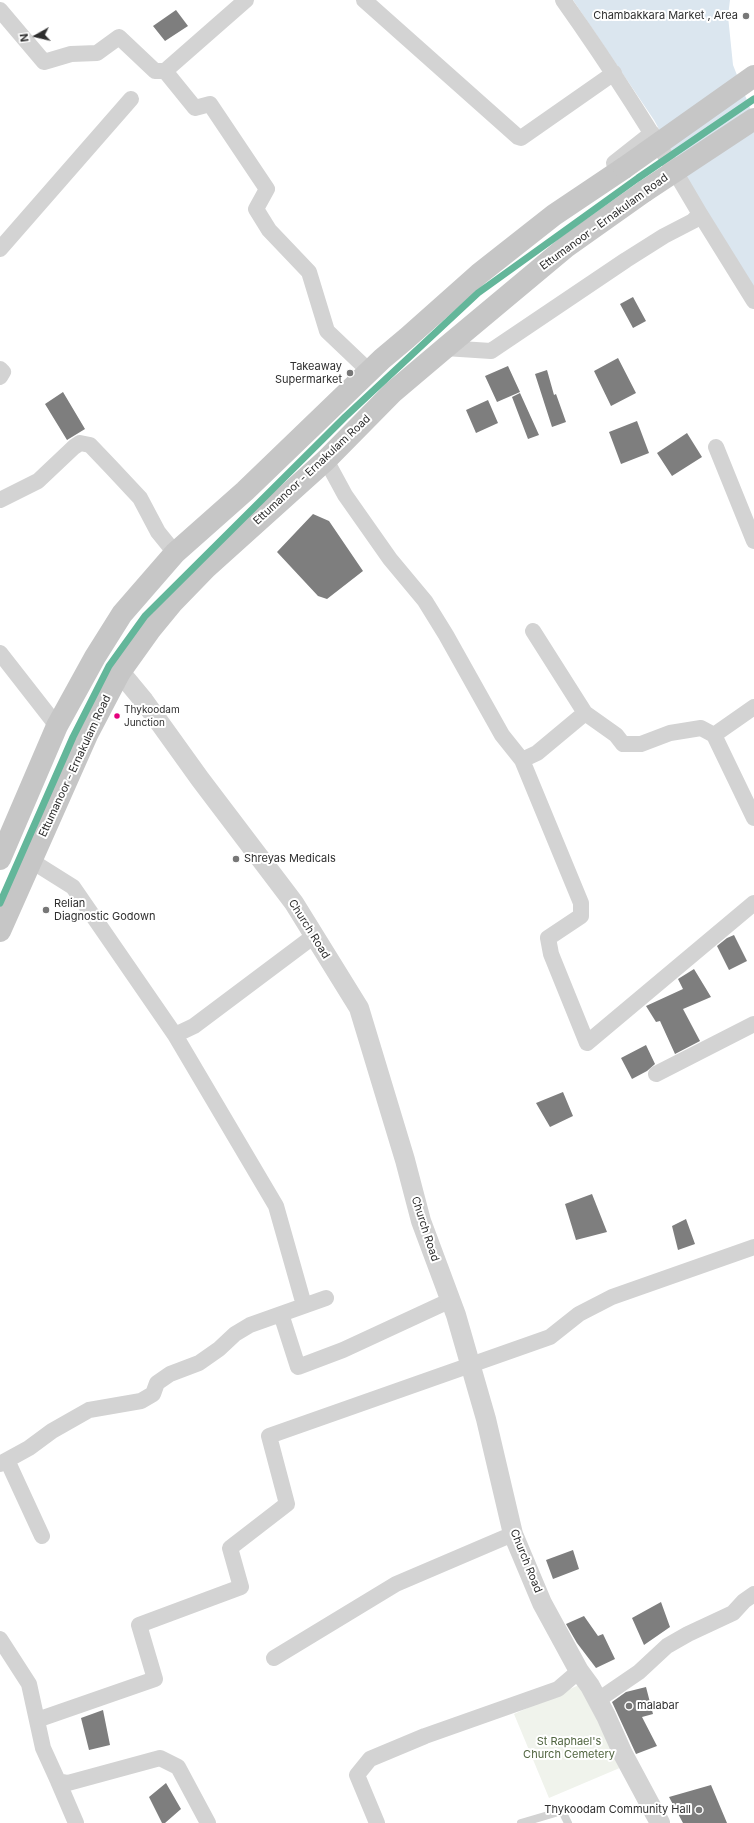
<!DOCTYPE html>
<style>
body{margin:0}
#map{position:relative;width:754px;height:1823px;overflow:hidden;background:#fff;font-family:Inter,sans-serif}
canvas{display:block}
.north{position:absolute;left:16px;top:16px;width:40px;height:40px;-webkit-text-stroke:3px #fff;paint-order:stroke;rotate:262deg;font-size:11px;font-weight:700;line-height:16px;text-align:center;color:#2e2e2e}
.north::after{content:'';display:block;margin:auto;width:14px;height:18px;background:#2e2e2e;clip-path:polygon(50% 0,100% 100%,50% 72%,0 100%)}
</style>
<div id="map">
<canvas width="754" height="1823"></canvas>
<div class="north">N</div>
</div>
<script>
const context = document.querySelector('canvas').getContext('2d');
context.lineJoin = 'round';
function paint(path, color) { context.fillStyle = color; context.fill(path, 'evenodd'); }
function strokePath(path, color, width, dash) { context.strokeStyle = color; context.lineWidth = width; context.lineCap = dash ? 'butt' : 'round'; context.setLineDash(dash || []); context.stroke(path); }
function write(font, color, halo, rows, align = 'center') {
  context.font = font + ' Inter,sans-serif'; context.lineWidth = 4; context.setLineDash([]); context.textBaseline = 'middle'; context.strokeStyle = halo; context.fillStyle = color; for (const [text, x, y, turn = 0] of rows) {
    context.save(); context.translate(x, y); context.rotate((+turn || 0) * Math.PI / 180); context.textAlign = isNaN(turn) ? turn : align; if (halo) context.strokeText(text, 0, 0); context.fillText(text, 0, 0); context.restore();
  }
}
const green = new Path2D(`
 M579 1685 622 1767 549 1798 514 1714Z`);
const water = new Path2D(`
 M573 0H730L728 16 733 65 754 118V294L698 200 654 120Z`);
const building = new Path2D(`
 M176 10 188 26 165 41 153 26Z
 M633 297 646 321 633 328 620 304Z
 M618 358 636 393 611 406 594 371Z
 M508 366 520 392 497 402 485 376Z
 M547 370 554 395 556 394 566 422 552 427 535 374Z
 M63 392 85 429 67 440 45 404Z
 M520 393 539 435 528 439 512 397Z
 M488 400 498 423 476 433 466 410Z
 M637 421 649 453 621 464 609 432Z
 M687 433 702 457 672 476 657 453Z
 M313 514 329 521 363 571 327 599 318 596 277 552Z
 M734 935 747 961 729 970 717 946 727 938Z
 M694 969 711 997 683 1009 700 1041 675 1054 660 1021 656 1022 646 1006 683 989 678 979Z
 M646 1045 655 1064 647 1071 632 1079 621 1058Z
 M563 1092 573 1116 550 1127 536 1103Z
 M592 1194 607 1232 576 1240 565 1204Z
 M686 1219 695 1244 678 1250 672 1226Z
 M573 1550 579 1569 553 1579 546 1560Z
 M661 1602 670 1627 644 1645 632 1618Z
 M584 1616 598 1636 603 1634 615 1659 596 1668 577 1643 566 1624Z
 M646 1687 653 1714 642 1717 657 1746 636 1754 612 1702 626 1692Z
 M103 1710 110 1745 89 1750 81 1718Z
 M166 1783 181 1809 165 1823H162L149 1797Z
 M711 1785 727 1823H683L669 1797Z`);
const service = new Path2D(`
 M521 1823 562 1811 568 1823`);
const minor = new Path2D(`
 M364 0 518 137 521 138 614 73
 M563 0C612 69 657 140 700 214
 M0 10 44 62 71 54 97 53 119 37 155 71H165L195 108 210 104 267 189 256 209 269 230 309 272 327 331 369 371
 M165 71 246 0
 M614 163 652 133
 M0 249 131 99
 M445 348 491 351 626 260 664 236 693 221 700 214 754 301
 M0 369 3 372 0 377
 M716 447 754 541
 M326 460 345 495 364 522 390 559 425 601 446 635 502 735 522 760 537 753 585 713 616 735 623 744H641L670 733 701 728 714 735 754 818
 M0 500 38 481 74 447 80 443 90 445 111 467 140 498 158 532 175 553
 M533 631 585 713
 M0 653 57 726
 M714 735 754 707
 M522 760 581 903V916L548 938 551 954 587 1043 754 903
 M30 860 73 887 175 1035 276 1206 304 1305
 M175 1035 194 1026 314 936
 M656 1074 754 1024
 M281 1314 298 1367 343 1350 451 1300
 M7 1460 42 1536
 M0 1464 29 1448 52 1431 89 1410 141 1401 153 1394 157 1383 170 1374 199 1363 219 1349 235 1334 250 1325 326 1298
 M0 1639 29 1684 43 1748 58 1781 68 1783 160 1758 178 1767 208 1823
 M274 1658 396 1584 513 1534
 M598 1700 639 1672 667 1646 688 1634 733 1613 744 1601 754 1594
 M37 1720 155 1679 139 1625 241 1587 230 1548 287 1504 269 1436 550 1337 579 1314 612 1297 754 1247
 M58 1781 76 1823
 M377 1823 357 1775 370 1759 425 1736 558 1689 579 1671`);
const tertiary = new Path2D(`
 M120 672 144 701 200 779 294 903 359 1008 405 1160 421 1221 456 1315 486 1419 513 1534 542 1603 579 1671 590 1686 606 1716 623 1754 660 1823`);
const primary = new Path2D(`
 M0 859 57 726 95 657 122 614 175 553 245 491 382 359 407 338 479 274 554 215 624 168
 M0 931 87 735 120 672 150 630 173 602 206 568 326 460 393 392 445 348 566 247 645 191`);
const primaryBridge = new Path2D(`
 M624 168 754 76
 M645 191 754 119`);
const metro1 = new Path2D(`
 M0 903 73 737 109 666 145 616 345 417 478 293 638 178 754 99`);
const markers = [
 [746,16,4,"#777"],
 [350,373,4,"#777"],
 [117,716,3.5,"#e5007d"],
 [236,859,4,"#777"],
 [46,910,4,"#777"],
 [629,1706,4,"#777"],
 [699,1810,4,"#777"]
];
const busNames = [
 ["Thykoodam",124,710],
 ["Junction",124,723]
];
const poiNames = [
 ["Chambakkara Market , Area",738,16],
 ["Takeaway",342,367],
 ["Supermarket",342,380],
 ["Shreyas Medicals",244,859,"left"],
 ["Relian",54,904,"left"],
 ["Diagnostic Godown",54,917,"left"],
 ["malabar",637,1706,"left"],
 ["Thykoodam Community Hall",691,1810]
];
const streetNames = [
 ["Ettumanoor - Ernakulam Road",604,222,-36],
 ["Ettumanoor - Ernakulam Road",312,470,-43],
 ["Ettumanoor - Ernakulam Road",75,766,-65],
 ["Church Road",309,929,58],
 ["Church Road",425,1229,72],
 ["Church Road",526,1561,68]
];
const parkNames = [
 ["St Raphael's",569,1742],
 ["Church Cemetery",569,1755]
];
paint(green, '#f0f3ec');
paint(water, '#dbe6ef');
paint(building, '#7e7e7e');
strokePath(service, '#d3d3d3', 8);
strokePath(minor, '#d3d3d3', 16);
strokePath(tertiary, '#d3d3d3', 20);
strokePath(primary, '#c6c6c6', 22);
strokePath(primaryBridge, '#c6c6c6', 22);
strokePath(metro1, '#63b69a', 7);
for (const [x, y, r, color] of markers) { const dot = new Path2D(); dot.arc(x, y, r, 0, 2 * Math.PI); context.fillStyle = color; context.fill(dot); strokePath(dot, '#fff', 1.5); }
write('10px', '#2e2e2e', '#fff', busNames, 'left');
write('11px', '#2e2e2e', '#fff', poiNames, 'right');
write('11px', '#2e2e2e', '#fff', streetNames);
write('11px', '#516540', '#fff', parkNames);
</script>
